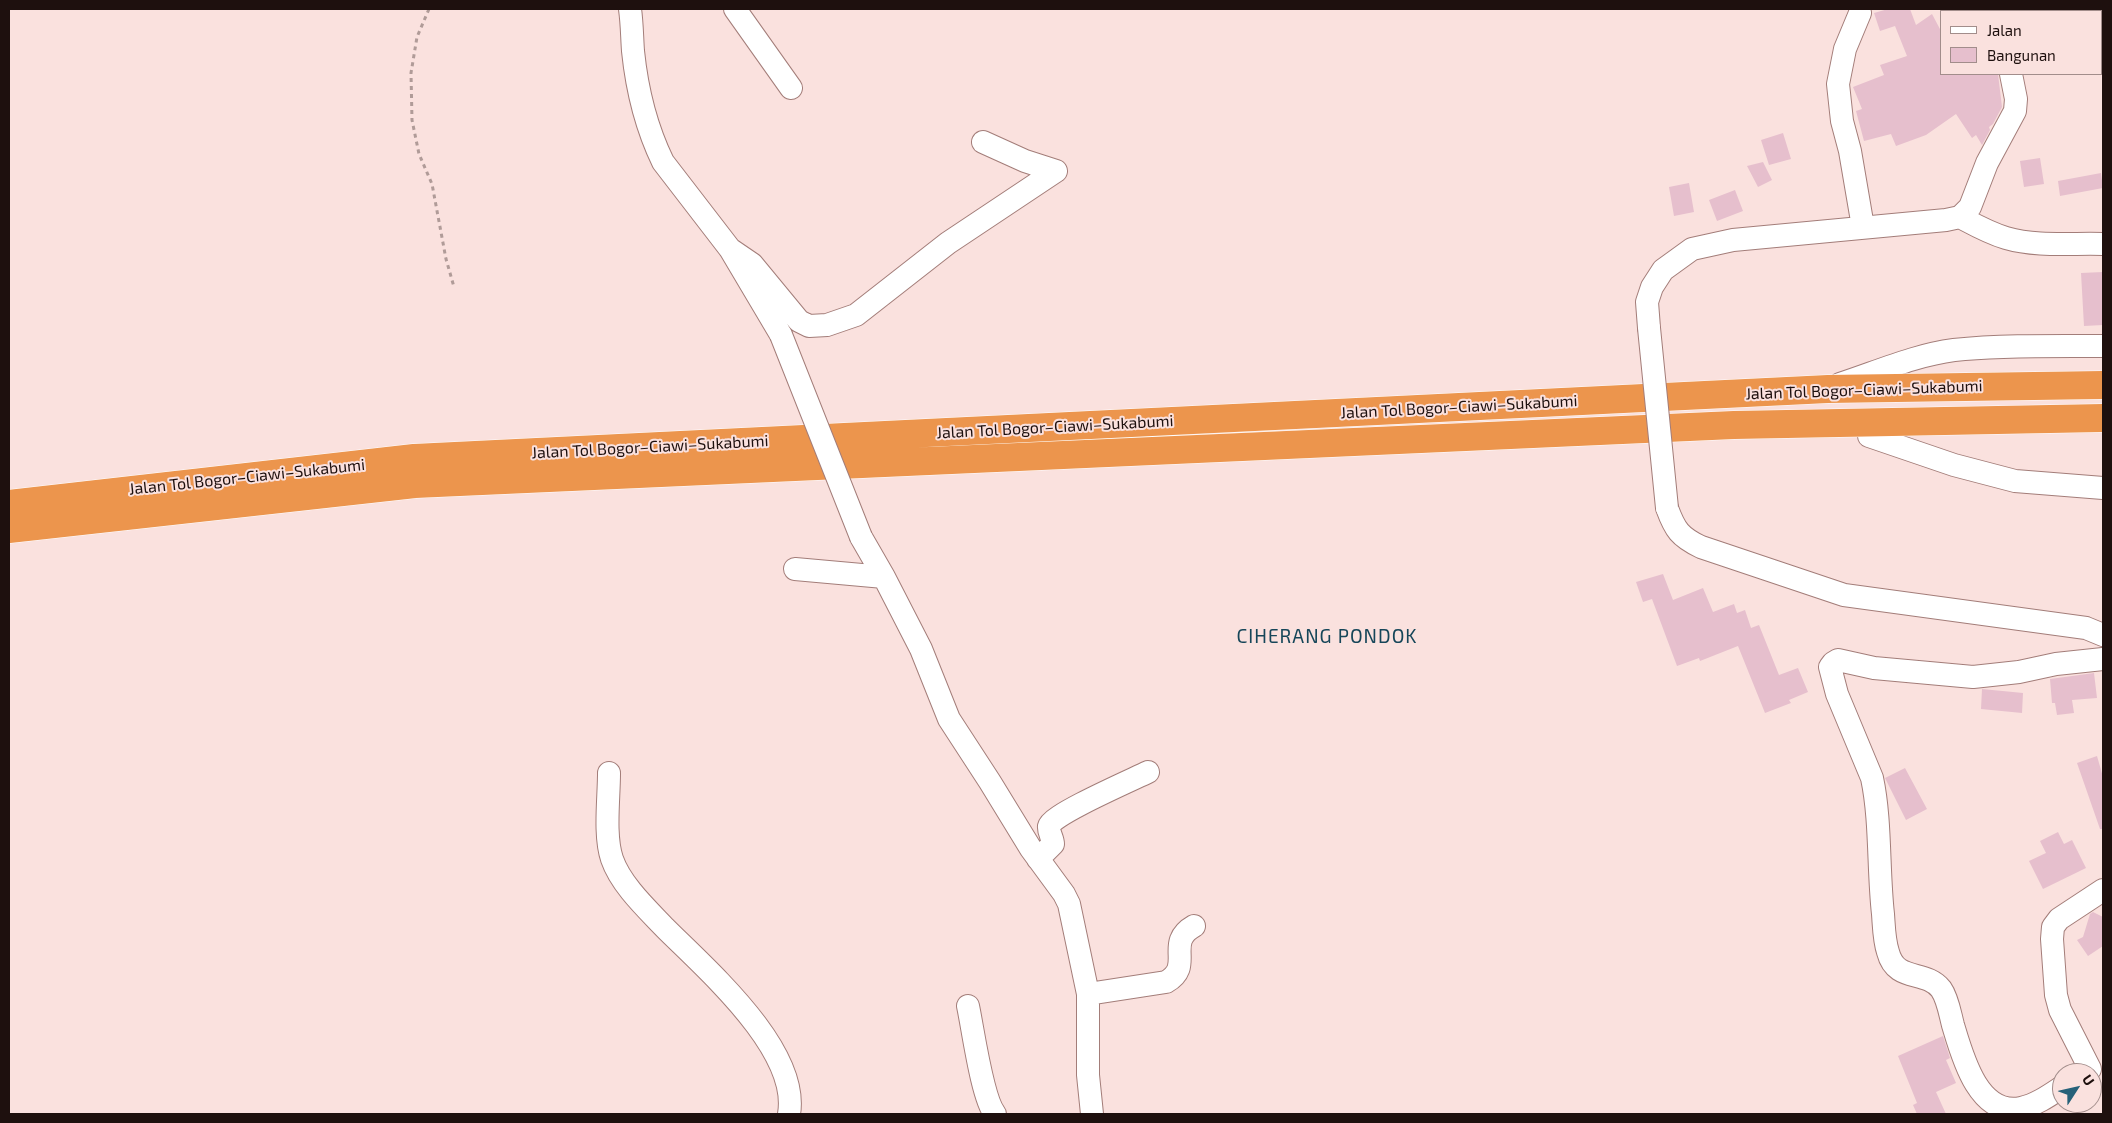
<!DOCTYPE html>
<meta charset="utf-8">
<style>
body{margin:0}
#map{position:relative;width:2112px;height:1123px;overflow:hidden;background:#fae1de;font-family:"Exo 2",sans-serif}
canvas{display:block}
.frame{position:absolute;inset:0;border:10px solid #1e100e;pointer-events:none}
.legend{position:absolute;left:1940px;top:10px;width:162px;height:65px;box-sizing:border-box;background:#fae1de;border:1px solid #a28d8b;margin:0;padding:6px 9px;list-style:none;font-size:15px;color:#1e100e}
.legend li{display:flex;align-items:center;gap:10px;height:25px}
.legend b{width:25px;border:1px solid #a28d8b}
.north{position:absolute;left:2052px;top:1063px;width:50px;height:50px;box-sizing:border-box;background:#fae1de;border:1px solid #a28d8b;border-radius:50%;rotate:55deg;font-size:14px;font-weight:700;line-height:20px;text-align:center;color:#1e100e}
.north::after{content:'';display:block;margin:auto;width:18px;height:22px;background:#266179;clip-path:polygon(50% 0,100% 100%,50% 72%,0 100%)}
</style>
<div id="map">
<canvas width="2112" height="1123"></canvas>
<div class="frame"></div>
<ul class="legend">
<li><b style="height:6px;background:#fff"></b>Jalan</li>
<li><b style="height:14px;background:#e6bfcd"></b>Bangunan</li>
</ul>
<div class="north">U</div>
</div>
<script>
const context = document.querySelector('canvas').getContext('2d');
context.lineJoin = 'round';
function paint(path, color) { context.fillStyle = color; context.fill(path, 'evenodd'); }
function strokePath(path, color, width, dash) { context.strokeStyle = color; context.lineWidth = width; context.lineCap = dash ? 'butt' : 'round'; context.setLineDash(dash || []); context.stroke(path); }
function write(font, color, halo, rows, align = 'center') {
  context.font = font + ' "Exo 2",sans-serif'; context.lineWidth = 4; context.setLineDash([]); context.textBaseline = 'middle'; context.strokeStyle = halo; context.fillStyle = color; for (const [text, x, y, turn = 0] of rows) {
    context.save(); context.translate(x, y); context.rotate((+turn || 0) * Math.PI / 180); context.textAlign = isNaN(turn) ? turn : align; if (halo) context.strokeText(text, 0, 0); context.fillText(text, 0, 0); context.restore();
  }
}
const building = new Path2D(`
 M1888 9H1910L1916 25 1932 14 1941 31V74H1998L2002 107 1993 124 1989 127 1990 130 1982 145 1976 135 1972 138 1956 114 1926 135 1896 146 1891 134 1864 141 1856 111 1862 109 1853 87 1884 75 1880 65 1907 56 1895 26 1880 31 1874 13Z
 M1783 133 1791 159 1769 165 1761 140Z
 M2040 158 2044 184 2024 187 2020 161Z
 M1763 162 1772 180 1758 187 1747 166Z
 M2101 173 2103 188 2060 196 2058 181Z
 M1689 183 1694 212 1674 216 1669 187Z
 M1735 190 1743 211 1717 221 1709 200Z
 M2103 272V325L2084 326 2081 273Z
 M1663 574 1673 600 1703 588 1713 612 1734 604 1737 613 1745 610 1751 628 1759 625 1779 675 1798 668 1808 692 1789 700 1791 703 1765 713 1738 646 1700 661 1699 658 1677 666 1652 599 1643 602 1636 582Z
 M2094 673 2097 698 2072 700 2074 713 2057 715 2055 703H2052L2050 679Z
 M1982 689 2023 693 2022 713 1981 709Z
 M2097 756 2103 777V829H2100L2077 763Z
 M1905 768 1927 809 1906 820 1885 778Z
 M2058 832 2064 844 2072 840 2086 868 2043 889 2029 861 2046 853 2040 841Z
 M2093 912 2103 917V946L2088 956 2077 940 2083 937 2090 914Z
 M1943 1036 1950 1058 1946 1060 1956 1083 1936 1092 1946 1114H1917L1913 1105 1917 1103 1898 1056Z`);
const path = new Path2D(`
 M429 9 417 37 411 73 412 120 419 154 432 184 446 259 454 287`);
const minor = new Path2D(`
 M630 9C632 23 632 37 633 51 637 90 646 127 663 162L730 249 781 335
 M735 9 791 88
 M1986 9 1987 11
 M1860 13 1845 49 1838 84 1842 121 1850 151 1863 227
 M983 142 1025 161 1056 171
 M1960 217C1975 225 1989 233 2006 238 2036 247 2072 243 2103 244
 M730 249 752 264 799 321 809 326 827 325 856 315 948 243 1056 171
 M1649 328 1647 302 1652 287 1663 270 1692 249 1733 240 1946 220 1960 217 1970 207 1987 163 2015 111 2016 99 2011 74
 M1840 384C1877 372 1915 355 1954 350 2001 345 2056 346 2103 346
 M1868 422 1869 436 1954 465 2015 481 2103 488
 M1667 508C1675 530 1680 537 1701 547L1844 595 2086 628 2103 635
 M861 537 884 577 921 649 949 719 990 782 1031 849 1064 894 1069 904 1088 994V1075L1092 1114
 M795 569 884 577
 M609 773C609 799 604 835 612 859 621 885 647 909 665 928 707 970 800 1050 789 1114
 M1038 859 1053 844C1053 838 1048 832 1049 826 1051 815 1134 779 1148 772
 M1088 994 1166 982C1195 966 1164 943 1194 926
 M968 1006C973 1029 982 1098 995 1114
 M2090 1069 2060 1010 2056 995 2052 939 2053 927 2059 919 2103 890
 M2062 1087C2050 1095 2036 1105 2021 1108 1978 1117 1962 1055 1953 1025 1950 1014 1948 999 1941 989 1925 969 1896 983 1888 952 1884 940 1884 927 1883 914 1878 870 1881 820 1872 778L1837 694 1830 667 1833 663 1838 660 1874 668 1973 677 2019 672 2056 664 2103 659`);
const highway = new Path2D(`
 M9 504 414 458 1828 389 2103 385
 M9 529 415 484 1734 425 2103 418`);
const minorBridge = new Path2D(`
 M1649 328 1667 508
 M781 335 861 537`);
const streetNames = [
 ["Jalan Tol Bogor–Ciawi–Sukabumi",1864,390,-2],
 ["Jalan Tol Bogor–Ciawi–Sukabumi",1459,407,-3],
 ["Jalan Tol Bogor–Ciawi–Sukabumi",1055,427,-3],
 ["Jalan Tol Bogor–Ciawi–Sukabumi",650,447,-3],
 ["Jalan Tol Bogor–Ciawi–Sukabumi",247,477,-6]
];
const quarterNames = [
 ["CIHERANG PONDOK",1327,637]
];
paint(building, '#e6bfcd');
strokePath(minor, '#a37d79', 24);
strokePath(highway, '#fff', 29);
strokePath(path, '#b09b98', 3, [4, 4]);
strokePath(minor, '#fff', 22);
strokePath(highway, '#ec954d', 28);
strokePath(minorBridge, '#a37d79', 24, []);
strokePath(minorBridge, '#fff', 22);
write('16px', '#1e100e', '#fae1de', streetNames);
context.letterSpacing = '1px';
write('19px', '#164659', '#fae1de', quarterNames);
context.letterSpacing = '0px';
</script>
